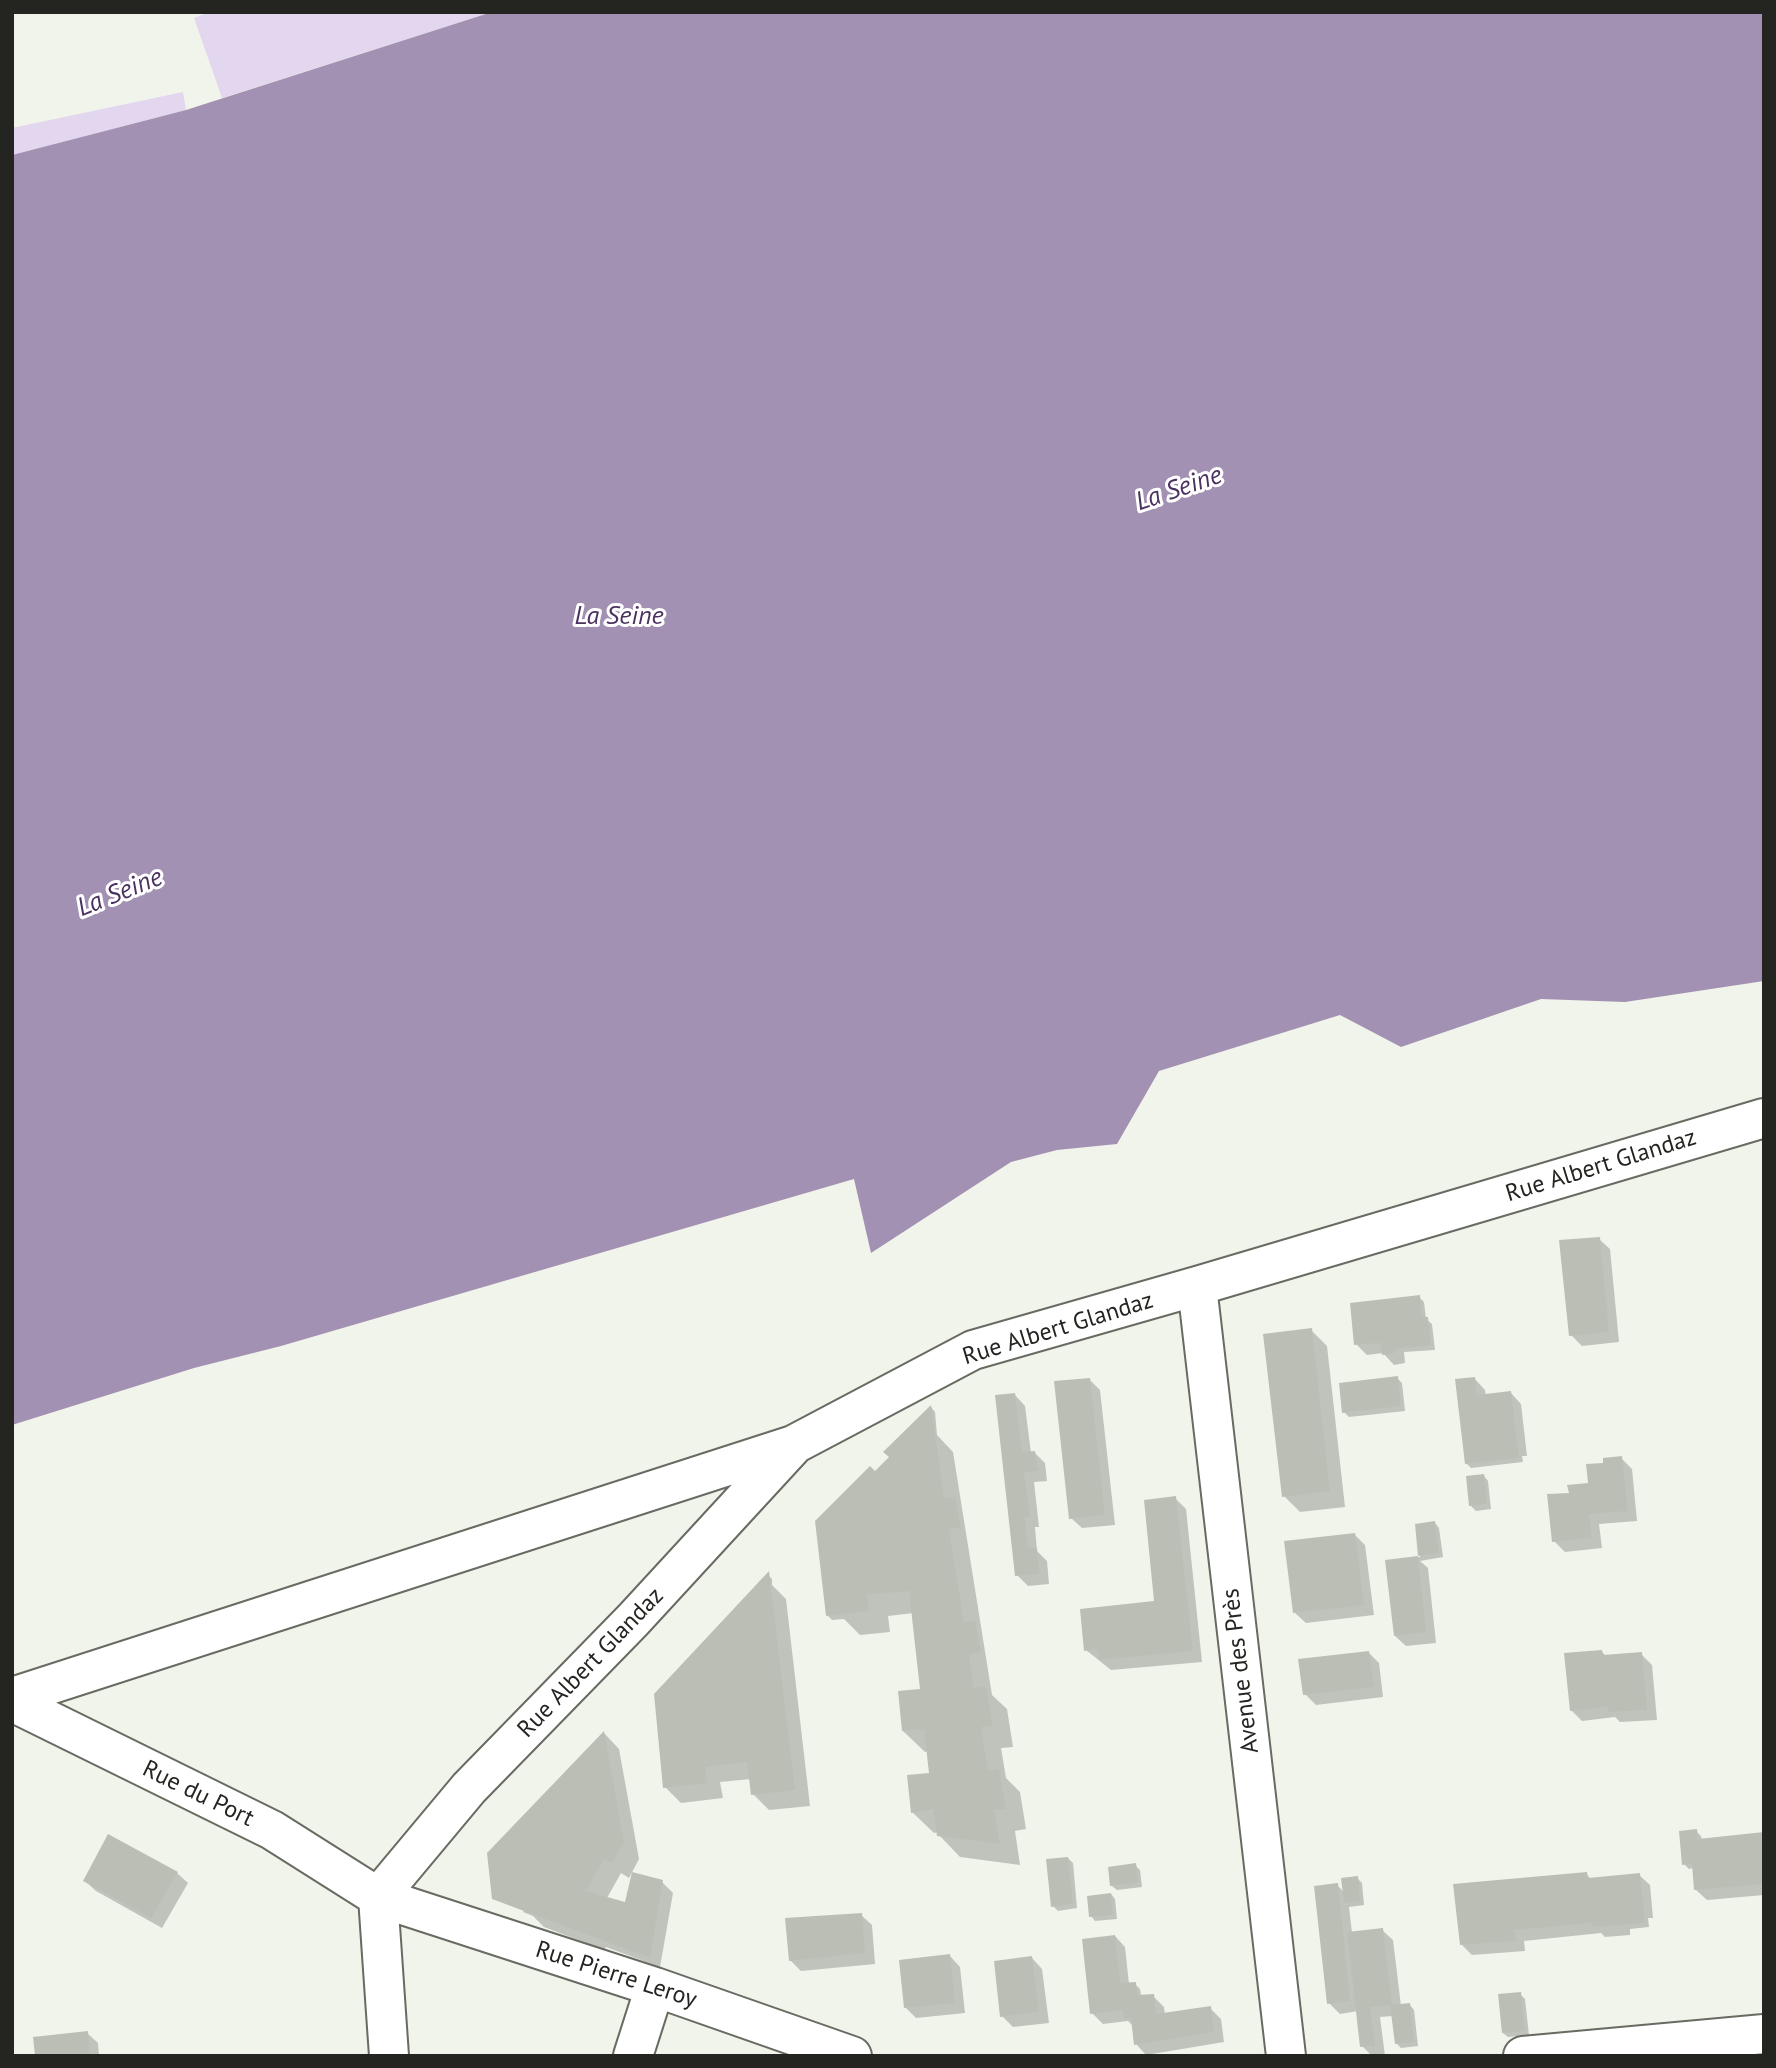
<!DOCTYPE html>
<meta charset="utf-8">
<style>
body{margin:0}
#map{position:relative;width:1776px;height:2068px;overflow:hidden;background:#f1f4ea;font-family:"PT Sans",sans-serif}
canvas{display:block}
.frame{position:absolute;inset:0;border:14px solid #242521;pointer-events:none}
</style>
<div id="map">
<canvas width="1776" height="2068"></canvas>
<div class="frame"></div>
</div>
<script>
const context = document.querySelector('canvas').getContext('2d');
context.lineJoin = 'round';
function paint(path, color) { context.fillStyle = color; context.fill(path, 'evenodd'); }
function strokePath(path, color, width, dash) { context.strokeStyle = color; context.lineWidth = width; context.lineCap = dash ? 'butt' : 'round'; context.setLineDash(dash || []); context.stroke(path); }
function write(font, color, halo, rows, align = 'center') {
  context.font = font + ' "PT Sans",sans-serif'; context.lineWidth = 6; context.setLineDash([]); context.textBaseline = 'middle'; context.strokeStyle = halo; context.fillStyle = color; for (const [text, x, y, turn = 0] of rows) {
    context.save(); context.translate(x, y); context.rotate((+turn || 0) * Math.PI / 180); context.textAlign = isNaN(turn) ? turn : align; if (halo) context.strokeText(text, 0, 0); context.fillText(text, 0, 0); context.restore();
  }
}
const green = new Path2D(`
 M209 12H492L222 98 194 18Z
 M183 92 186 110 12 155V128Z`);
const water = new Path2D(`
 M492 12H1764V981L1625 1002 1541 999 1401 1047 1340 1015 1159 1071 1117 1144 1057 1150 1011 1162 871 1253 854 1179 281 1346 194 1368 12 1425V155L186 110Z`);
const shadow = new Path2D(`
 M1599 1239 1610 1249 1619 1342 1582 1346 1571 1335Z
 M1419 1297 1424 1302 1426 1319 1432 1324 1435 1350 1404 1352 1405 1363 1394 1365 1383 1353 1367 1355 1356 1344Z
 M1311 1330 1327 1346 1345 1507 1300 1512 1284 1496Z
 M1397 1378 1402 1383 1405 1411 1349 1417 1344 1412Z
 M1475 1379 1485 1390 1486 1396 1511 1393 1521 1404 1527 1456H1522L1523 1462 1471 1468 1466 1463Z
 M1090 1380 1100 1390 1115 1525 1082 1528 1071 1518Z
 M1015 1395 1025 1406 1031 1453H1035L1045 1463 1047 1481 1034 1482 1039 1527H1035L1037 1551 1047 1561 1049 1584 1028 1586 1017 1575Z
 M931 1407 935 1412 937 1435 953 1452 992 1695 1007 1709 1013 1747 1001 1748 1006 1778 1020 1792 1026 1829 1015 1831 1020 1865 960 1857 939 1835 938 1832 934 1833 912 1812 931 1774 929 1751 925 1752 903 1731 922 1690 914 1613 888 1616 890 1632 860 1635 844 1619 832 1620 827 1615 876 1474Z
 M1621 1458 1632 1469 1637 1521 1599 1524 1602 1548 1565 1552 1554 1541 1571 1495 1589 1485Z
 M1484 1476 1488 1481 1491 1509 1476 1511 1471 1506Z
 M1175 1498 1186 1509 1202 1662 1111 1670 1086 1650 1156 1603Z
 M1435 1523 1439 1528 1443 1557 1420 1561 1428 1568 1436 1643 1406 1646 1395 1636 1387 1561 1420 1557 1417 1526Z
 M1355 1535 1365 1545 1374 1615 1306 1623 1295 1613Z
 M768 1575 772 1579V1585L786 1599 810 1806 769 1810 753 1794 751 1779 720 1782 723 1798 681 1803 665 1787Z
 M1602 1652 1607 1657 1641 1654 1652 1665 1657 1720 1620 1722 1615 1717 1582 1721 1571 1710Z
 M1369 1653 1379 1663 1383 1697 1316 1705 1305 1694Z
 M604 1733 619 1749 639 1859 629 1878 621 1873 607 1898 626 1904 662 1882 673 1893 660 1967 606 1947 604 1950 544 1927 533 1916 523 1912Z
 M1696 1831 1701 1836 1702 1840 1764 1834V1895L1707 1900 1696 1890 1694 1868 1689 1869 1684 1864Z
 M1068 1858 1073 1863 1077 1908 1058 1911 1053 1906Z
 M1135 1865 1140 1870 1142 1887 1117 1890 1112 1886Z
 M177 1873 188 1883 162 1928 96 1891 85 1881Z
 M1586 1874 1591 1879 1639 1875 1650 1885 1653 1918H1648L1649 1927 1630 1929V1935L1605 1937 1601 1933 1524 1941 1525 1951 1472 1955 1462 1945Z
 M1357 1878 1362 1883 1364 1905 1349 1907 1352 1933 1382 1930 1393 1940 1401 2006 1410 2005 1414 2010 1418 2046 1401 2048 1396 2043 1393 2016 1380 2017 1385 2056H1372L1362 2046 1358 2011 1340 2014 1329 2003 1337 1885 1345 1893Z
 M1111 1894 1115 1899 1117 1919 1095 1921 1091 1916Z
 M861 1915 872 1925 875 1964 801 1971 790 1960Z
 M1115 1936 1125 1947 1129 1984H1135L1140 1989 1141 1995 1153 1996 1164 2007 1165 2015 1210 2008 1221 2019 1224 2042 1146 2055 1136 2044 1133 2026 1128 2021 1103 2024 1092 2013Z
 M950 1956 960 1967 965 2013 916 2018 906 2008Z
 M1032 1958 1042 1969 1049 2023 1013 2027 1002 2016Z
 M1520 1994 1525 1999 1529 2035 1508 2037 1503 2033Z
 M87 2033 98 2043 99 2056H36Z`);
const building = new Path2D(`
 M1600 1237 1609 1332 1569 1336 1559 1240Z
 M1420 1295 1422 1317H1428L1431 1345 1395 1349V1353L1382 1355 1380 1343 1354 1345 1350 1303Z
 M1312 1328 1330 1491 1282 1497 1263 1334Z
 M1398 1376 1401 1406 1342 1413 1339 1383Z
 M1475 1377 1477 1395 1511 1391 1519 1458 1465 1464 1455 1379Z
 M1090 1378 1105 1515 1069 1519 1054 1381Z
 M1015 1393 1022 1452 1035 1451 1038 1471 1024 1472 1030 1517H1025L1028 1548H1037L1039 1574 1015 1576 995 1395Z
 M931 1405 944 1498 955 1497 961 1528 949 1529 964 1622 975 1620 981 1652 969 1654 974 1688 986 1686 993 1726 981 1727 988 1771 999 1769 1006 1809 994 1810 1000 1844 937 1836 933 1809 911 1813 907 1775 929 1773 924 1729 902 1731 898 1691 920 1689 909 1591 867 1595 869 1611 826 1616 815 1521 870 1466 875 1471 889 1457 883 1452Z
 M1622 1456 1628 1511 1589 1514 1592 1538 1552 1542 1547 1494 1569 1493 1567 1485 1588 1483 1586 1464 1603 1463V1458Z
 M1484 1474 1487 1504 1469 1506 1466 1476Z
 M1176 1496 1193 1651 1099 1660 1098 1649 1084 1651 1080 1609 1154 1601 1144 1500Z
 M1435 1521 1439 1553 1418 1556 1415 1524Z
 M1355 1533 1364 1605 1293 1613 1284 1541Z
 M1418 1556 1426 1632 1394 1636 1385 1560Z
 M769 1571 795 1790 751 1795 747 1762 705 1767 707 1783 663 1788 654 1694Z
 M1602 1650 1603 1655 1642 1652 1647 1710 1608 1712 1607 1707 1570 1711 1564 1653Z
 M1369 1651 1374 1687 1303 1695 1298 1659Z
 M604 1731 624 1842 612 1863 604 1859 586 1891 625 1902 632 1872 663 1880 650 1958 492 1899 487 1853Z
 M1697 1829 1698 1839 1764 1832V1884L1694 1890 1692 1864 1682 1865 1679 1831Z
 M108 1834 178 1872 151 1918 83 1881Z
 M1068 1857 1073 1904 1051 1907 1046 1859Z
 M1136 1863 1138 1883 1110 1886 1108 1867Z
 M1587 1872 1588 1878 1640 1873 1645 1923 1592 1927V1923L1514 1930 1516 1941 1460 1945 1453 1884Z
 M1358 1876 1360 1901 1344 1903 1341 1878Z
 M1338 1883 1350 2001 1327 2004 1314 1886Z
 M1111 1893 1113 1915 1089 1917 1087 1896Z
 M862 1913 865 1953 789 1961 785 1918Z
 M1383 1928 1392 2005 1370 2007 1375 2046 1360 2047 1347 1932Z
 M1115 1935 1120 1983 1136 1982 1137 1995 1154 1994 1156 2014 1211 2006 1214 2032 1134 2045 1131 2018 1124 2019 1123 2010 1090 2014 1082 1939Z
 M950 1954 955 2003 904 2008 899 1960Z
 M1032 1956 1039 2012 1000 2017 994 1961Z
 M1521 1992 1525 2031 1502 2033 1498 1994Z
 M1410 2003 1414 2042 1395 2044 1390 2005Z
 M88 2031 90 2056H35L33 2037Z`);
const minor = new Path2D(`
 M1197 1286 1286 2056
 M12 1697 793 1445
 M12 1702 272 1830 378 1897 655 1987 852 2056
 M378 1897 469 1788 633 1620 795 1444 973 1350 1197 1286 1764 1118
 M378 1897 389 2056
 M633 2056 655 1987
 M1523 2056 1764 2034`);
const streetNames = [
 ["Rue Albert Glandaz",1601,1166,-17],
 ["Rue Albert Glandaz",1058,1329,-17],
 ["Rue Albert Glandaz",591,1663,-46],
 ["Avenue des Près",1241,1671,-97],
 ["Rue du Port",198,1794,26],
 ["Rue Pierre Leroy",616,1975,18]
];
const waterNames = [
 ["La Seine",1179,489,-19],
 ["La Seine",619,617],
 ["La Seine",120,893,-22]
];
paint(green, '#e3d6ef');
paint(water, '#a391b3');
paint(shadow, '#0003');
paint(building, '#bbbeb4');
strokePath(minor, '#686b61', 42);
strokePath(minor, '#fff', 38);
write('24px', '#242521', '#fff', streetNames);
write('italic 26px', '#4b3160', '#fff', waterNames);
</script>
